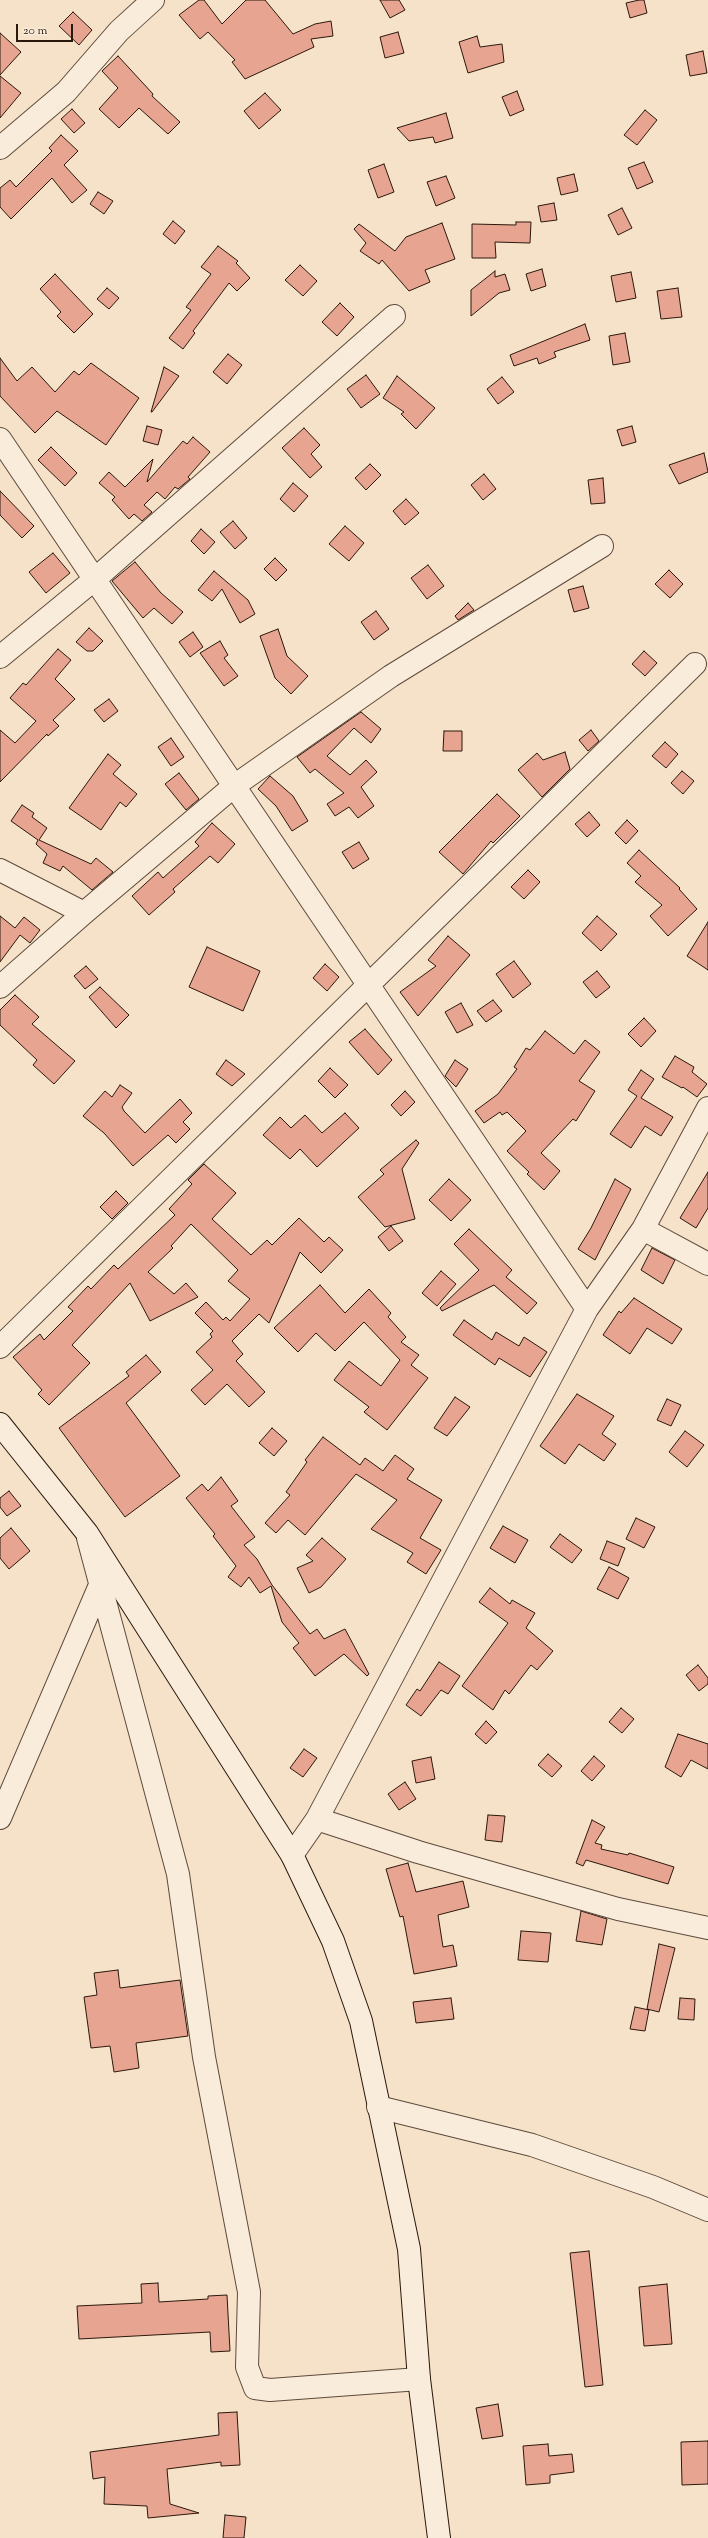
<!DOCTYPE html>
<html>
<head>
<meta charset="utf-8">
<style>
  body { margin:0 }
  #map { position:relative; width:708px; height:2538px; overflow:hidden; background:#f6e2c8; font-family:"Sorts Mill Goudy",serif }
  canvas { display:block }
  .scale { position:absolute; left:16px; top:24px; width:57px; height:18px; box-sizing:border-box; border:2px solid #2b180c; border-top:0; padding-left:5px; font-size:12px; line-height:14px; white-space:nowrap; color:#2b180c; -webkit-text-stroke:3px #f9ecdb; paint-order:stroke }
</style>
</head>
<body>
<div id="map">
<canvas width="708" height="2538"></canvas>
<div class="scale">20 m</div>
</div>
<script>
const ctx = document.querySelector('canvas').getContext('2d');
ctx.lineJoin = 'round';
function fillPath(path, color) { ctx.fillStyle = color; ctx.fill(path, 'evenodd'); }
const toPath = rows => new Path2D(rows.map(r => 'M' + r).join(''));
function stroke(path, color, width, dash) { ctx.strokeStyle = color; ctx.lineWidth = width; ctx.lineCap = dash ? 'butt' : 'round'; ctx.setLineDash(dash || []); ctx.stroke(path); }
const building = toPath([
  [199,0,204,0,222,24,246,0,265,0,293,34,315,24,331,21,333,36,311,39,314,47,245,79,232,62,235,60,208,32,200,39,179,15,199,0],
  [380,0,399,0,405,10,390,18,380,0],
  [639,0,644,0,647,13,630,18,626,3,639,0],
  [73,12,92,30,79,45,59,26,73,12],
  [398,32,404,53,385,58,380,37,398,32],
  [0,33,21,52,0,75,0,33],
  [477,36,480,47,502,44,504,62,468,73,459,42,477,36],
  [703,51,707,73,690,76,686,55,703,51],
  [118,56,153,94,152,96,180,122,168,134,139,108,119,128,99,109,118,88,102,71,118,56],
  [0,76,21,93,0,118,0,76],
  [517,91,524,110,510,116,502,97,517,91],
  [265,93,281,110,259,129,244,111,265,93],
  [72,109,85,123,74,133,61,119,72,109],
  [645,110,657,120,637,145,624,135,645,110],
  [446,113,453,138,435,143,433,137,409,141,397,128,446,113],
  [61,135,78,151,64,165,87,190,72,203,52,178,11,219,0,207,0,188,10,180,16,187,52,151,49,148,61,135],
  [644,162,653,182,637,189,628,168,644,162],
  [384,164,394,192,378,198,368,170,384,164],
  [574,174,578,191,561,195,557,178,574,174],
  [446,176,455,198,436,206,427,182,446,176],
  [98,192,113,201,104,214,90,204,98,192],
  [554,203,557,220,541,222,538,206,554,203],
  [622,208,632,228,618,235,608,215,622,208],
  [173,221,185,231,175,244,163,234,173,221],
  [516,222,531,222,530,243,495,242,496,258,472,258,472,224,516,225,516,222],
  [442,223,455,259,425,270,430,282,409,291,382,260,379,264,360,251,366,243,354,229,359,224,395,251,406,237,442,223],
  [218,246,238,261,236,263,250,278,237,291,229,283,193,331,195,333,183,349,169,338,191,310,186,307,211,274,201,267,218,246],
  [300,265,317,281,303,296,285,280,300,265],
  [542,269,546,286,531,291,526,274,542,269],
  [495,271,495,277,505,274,510,290,499,293,471,316,471,290,495,271],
  [631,272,636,298,616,302,611,276,631,272],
  [55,274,93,314,74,333,57,316,61,312,40,289,55,274],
  [107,288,119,298,109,309,97,299,107,288],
  [678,288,682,317,661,319,657,291,678,288],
  [340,303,354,317,337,336,322,322,340,303],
  [585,324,590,340,554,352,556,357,539,364,537,358,514,366,510,355,585,324],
  [625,333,630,362,613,365,609,336,625,333],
  [228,354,242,365,227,384,213,372,228,354],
  [0,358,17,381,32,367,55,392,74,371,79,375,91,363,139,398,106,445,57,411,35,433,0,396,0,358],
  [164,367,179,376,152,412,151,412,164,367],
  [366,375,380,394,361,408,347,389,366,375],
  [397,376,435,408,416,429,401,414,404,412,383,398,397,376],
  [502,377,514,392,498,404,487,389,502,377],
  [147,426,162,430,158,445,143,441,147,426],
  [632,426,636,442,622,446,617,430,632,426],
  [304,428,320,445,311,454,322,467,310,478,282,448,304,428],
  [193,437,210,452,188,477,190,479,178,489,175,487,165,499,157,492,144,505,152,512,142,521,134,514,129,519,112,500,115,497,99,483,109,472,125,487,153,459,147,482,183,441,187,444,193,437],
  [51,447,77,473,65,486,38,460,51,447],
  [704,453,708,472,679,484,669,465,704,453],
  [370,464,381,475,366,490,355,478,370,464],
  [484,474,496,489,483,500,471,485,484,474],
  [603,478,605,503,591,504,588,480,603,478],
  [293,483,308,496,294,512,280,499,293,483],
  [0,491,34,526,22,538,0,515,0,491],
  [406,499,419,513,405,525,393,511,406,499],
  [233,521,247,538,235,549,220,532,233,521],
  [345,526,364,543,349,561,329,544,345,526],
  [201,529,215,542,204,554,191,541,201,529],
  [53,553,70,573,46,593,29,572,53,553],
  [275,558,287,570,276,581,264,569,275,558],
  [135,562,161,593,183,612,172,624,154,608,143,618,112,581,135,562],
  [428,565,444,586,427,599,411,578,428,565],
  [669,570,683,584,670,598,655,584,669,570],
  [214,571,248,600,255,614,240,623,222,589,212,601,198,590,214,571],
  [583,586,589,608,574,612,568,590,583,586],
  [468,603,474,610,458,620,455,616,468,603],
  [376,611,389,629,374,640,361,622,376,611],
  [89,628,103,641,93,651,87,651,76,642,89,628],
  [278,629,287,656,308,676,291,694,275,678,260,636,278,629],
  [193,632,203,647,190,657,179,642,193,632],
  [220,641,228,655,224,658,238,676,224,686,200,653,220,641],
  [58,649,71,660,55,679,75,699,53,720,59,726,48,736,47,734,0,782,0,730,15,743,36,721,10,698,23,683,26,685,58,649],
  [644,651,657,663,645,676,632,664,644,651],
  [109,699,118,711,104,722,94,710,109,699],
  [361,712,381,729,371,743,354,728,327,756,350,775,366,760,377,772,361,787,374,806,358,818,349,807,335,816,327,804,344,793,315,769,310,773,297,757,361,712],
  [591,730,599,741,588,751,579,740,591,730],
  [444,731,462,731,462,751,443,751,444,731],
  [171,738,184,757,171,766,158,747,171,738],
  [665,742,678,754,666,768,652,756,665,742],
  [565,752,570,769,542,797,518,770,537,753,543,760,565,752],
  [108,754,121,765,113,774,137,794,126,807,120,802,101,830,69,808,108,754],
  [682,771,694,781,683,794,671,783,682,771],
  [179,773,199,799,186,810,165,784,179,773],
  [270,776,293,796,308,821,292,831,276,806,258,789,270,776],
  [497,794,520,816,493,843,491,841,463,874,439,852,497,794],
  [22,805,34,813,32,817,47,828,39,840,91,864,96,858,113,872,92,890,63,866,60,871,43,863,47,854,36,844,38,840,11,821,22,805],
  [589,812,600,825,587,837,575,824,589,812],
  [627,820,638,831,626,844,615,833,627,820],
  [212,823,235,844,218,863,210,856,173,889,175,892,149,915,132,896,158,872,163,878,199,846,195,842,212,823],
  [359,842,369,859,353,869,342,852,359,842],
  [639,850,680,888,679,889,697,909,668,936,650,916,662,905,635,882,641,876,627,863,639,850],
  [528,870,540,882,524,899,511,887,528,870],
  [0,916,15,928,24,917,40,930,30,943,20,935,0,962,0,916],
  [597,916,617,934,601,951,582,933,597,916],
  [708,922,708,970,687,956,708,922],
  [448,936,470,955,418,1016,400,992,436,966,428,960,448,936],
  [207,947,260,971,243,1011,189,987,207,947],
  [514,961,531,984,513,998,496,974,514,961],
  [325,964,339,977,327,991,313,978,325,964],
  [86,966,98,979,85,989,74,976,86,966],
  [597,971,610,987,596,998,583,982,597,971],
  [100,987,129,1015,116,1028,89,997,100,987],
  [15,995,39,1017,32,1024,75,1061,54,1084,33,1065,37,1060,0,1025,0,1010,15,995],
  [493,1000,502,1011,486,1022,477,1011,493,1000],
  [461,1003,473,1025,457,1033,445,1012,461,1003],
  [644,1018,656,1031,641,1047,628,1034,644,1018],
  [365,1029,392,1060,378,1075,349,1042,365,1029],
  [545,1031,574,1054,585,1040,600,1052,579,1081,595,1091,576,1121,573,1119,541,1153,560,1171,544,1190,527,1174,529,1172,507,1151,526,1131,507,1112,502,1115,500,1112,484,1123,475,1111,498,1094,517,1069,514,1067,526,1048,530,1050,545,1031],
  [675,1056,694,1067,692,1072,707,1084,697,1097,683,1087,682,1088,662,1077,675,1056],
  [226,1060,245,1074,232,1086,216,1074,226,1060],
  [455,1060,468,1069,456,1087,445,1076,455,1060],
  [330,1068,348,1085,335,1098,318,1081,330,1068],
  [641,1070,654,1079,641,1098,673,1117,661,1136,645,1126,631,1148,610,1134,637,1096,628,1090,641,1070],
  [120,1085,132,1093,122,1107,124,1111,145,1133,180,1099,192,1113,183,1122,190,1129,176,1143,168,1135,133,1166,104,1133,83,1116,105,1091,112,1097,120,1085],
  [405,1091,415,1102,401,1116,391,1105,405,1091],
  [345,1113,359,1128,317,1167,300,1149,290,1159,263,1135,280,1117,291,1128,305,1115,322,1133,345,1113],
  [416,1140,419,1143,402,1169,415,1219,385,1227,358,1197,384,1174,380,1170,416,1140],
  [204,1164,236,1193,212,1219,251,1255,267,1240,272,1245,299,1218,324,1242,329,1237,343,1250,321,1273,300,1252,269,1323,259,1314,232,1341,243,1354,236,1361,265,1392,249,1407,227,1384,205,1405,191,1390,213,1370,196,1352,212,1337,210,1334,213,1331,195,1313,206,1302,223,1320,226,1317,230,1321,250,1299,228,1281,238,1270,191,1224,171,1246,173,1248,148,1272,174,1294,186,1283,198,1297,150,1321,130,1283,72,1345,90,1363,49,1405,38,1394,42,1390,13,1357,40,1334,44,1340,73,1311,68,1307,88,1286,91,1289,114,1265,118,1269,175,1215,169,1209,192,1184,188,1180,204,1164],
  [708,1172,708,1208,696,1228,680,1218,708,1172],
  [449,1179,471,1200,451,1221,429,1200,449,1179],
  [615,1179,631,1189,595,1260,578,1249,591,1228,615,1179],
  [116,1191,128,1203,112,1219,100,1207,116,1191],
  [391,1226,403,1241,389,1251,378,1237,391,1226],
  [469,1229,512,1270,506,1277,537,1303,527,1314,494,1285,442,1311,440,1308,479,1270,454,1244,469,1229],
  [652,1248,675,1260,663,1284,641,1270,652,1248],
  [441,1271,456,1284,437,1306,422,1293,441,1271],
  [320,1285,345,1313,369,1289,391,1313,388,1317,406,1337,401,1342,419,1355,411,1365,428,1378,387,1430,364,1412,369,1407,334,1380,349,1361,381,1386,400,1360,364,1322,335,1351,316,1333,298,1352,274,1328,320,1285],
  [634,1298,682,1329,672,1344,647,1328,630,1354,603,1335,619,1311,621,1313,634,1298],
  [464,1320,492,1340,496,1332,519,1346,524,1337,547,1352,530,1377,499,1358,495,1365,453,1335,464,1320],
  [146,1355,161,1372,126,1403,180,1476,125,1517,59,1428,129,1376,126,1372,146,1355],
  [577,1394,614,1416,602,1434,616,1444,604,1461,579,1444,565,1464,540,1446,577,1394],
  [455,1397,470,1407,447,1436,434,1428,455,1397],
  [667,1399,681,1405,671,1426,657,1420,667,1399],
  [272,1428,287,1441,274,1456,259,1443,272,1428],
  [685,1431,704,1445,687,1467,669,1452,685,1431],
  [323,1437,360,1465,365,1458,383,1471,395,1455,414,1469,407,1479,442,1500,420,1538,441,1550,426,1574,407,1562,413,1553,371,1529,397,1500,356,1474,305,1535,288,1520,276,1533,265,1523,290,1495,286,1492,307,1462,305,1460,323,1437],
  [221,1477,238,1501,231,1506,255,1537,244,1545,257,1559,272,1585,310,1634,317,1629,324,1639,345,1629,369,1674,367,1676,344,1654,315,1676,293,1648,299,1643,282,1622,271,1586,260,1593,249,1577,241,1587,228,1577,236,1566,213,1536,215,1534,186,1498,202,1484,208,1491,221,1477],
  [9,1491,21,1506,7,1516,0,1507,0,1498,9,1491],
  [636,1518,655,1527,644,1548,626,1539,636,1518],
  [503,1526,528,1540,515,1563,490,1548,503,1526],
  [11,1528,30,1551,9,1569,0,1558,0,1538,11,1528],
  [560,1534,582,1550,572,1563,550,1547,560,1534],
  [322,1538,346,1559,321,1587,309,1593,297,1568,313,1561,306,1555,322,1538],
  [607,1541,625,1548,618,1566,600,1559,607,1541],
  [609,1567,629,1578,618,1599,597,1589,609,1567],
  [490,1588,510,1604,512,1600,535,1613,526,1628,553,1651,537,1670,531,1665,509,1694,505,1690,493,1710,462,1686,508,1623,479,1602,490,1588],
  [439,1662,460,1676,448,1694,441,1690,421,1716,406,1705,417,1689,420,1691,439,1662],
  [698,1665,708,1678,708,1684,699,1691,686,1675,698,1665],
  [621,1708,634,1719,622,1733,609,1722,621,1708],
  [486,1721,497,1732,486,1744,475,1734,486,1721],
  [678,1734,708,1744,708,1769,691,1760,681,1777,665,1767,678,1734],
  [304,1749,317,1758,303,1777,290,1768,304,1749],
  [548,1754,562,1766,552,1777,538,1765,548,1754],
  [594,1756,605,1766,592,1781,581,1771,594,1756],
  [431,1757,435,1779,416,1783,412,1761,431,1757],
  [405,1782,416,1799,399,1810,388,1794,405,1782],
  [488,1815,505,1816,502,1842,485,1840,488,1815],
  [592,1820,605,1827,595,1843,602,1845,601,1849,628,1855,629,1853,674,1867,668,1884,586,1860,583,1866,576,1863,592,1820],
  [408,1863,416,1892,463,1881,469,1907,438,1915,443,1947,453,1945,457,1966,414,1974,403,1916,400,1917,386,1869,408,1863],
  [581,1911,607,1919,602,1945,576,1941,581,1911],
  [521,1931,551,1933,548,1962,518,1960,521,1931],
  [659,1944,675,1948,659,2012,647,2009,659,1944],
  [118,1970,120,1988,180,1980,188,2036,136,2043,139,2068,114,2072,110,2046,91,2048,84,1997,97,1995,94,1973,118,1970],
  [451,1998,454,2019,416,2023,413,2002,451,1998],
  [680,1998,695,1999,694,2020,678,2019,680,1998],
  [635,2007,649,2010,645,2031,630,2029,635,2007],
  [589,2251,603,2385,585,2387,570,2253,589,2251],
  [158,2283,159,2302,208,2299,208,2296,227,2295,230,2351,211,2352,210,2332,79,2339,77,2306,142,2303,141,2284,158,2283],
  [667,2284,672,2344,644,2346,639,2287,667,2284],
  [498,2404,503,2436,482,2439,476,2408,498,2404],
  [237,2412,240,2465,221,2466,221,2462,167,2469,170,2504,199,2513,148,2518,147,2506,104,2504,105,2477,93,2479,90,2452,219,2435,218,2413,237,2412],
  [708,2441,708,2484,682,2485,681,2442,708,2441],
  [548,2444,549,2456,572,2454,574,2472,550,2475,550,2483,526,2485,523,2446,548,2444],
  [225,2515,246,2517,244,2538,223,2538,225,2515]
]);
fillPath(building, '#e7a490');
stroke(building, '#2b180c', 1);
const minor = toPath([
  [0,148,66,92,119,31,153,0],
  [0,439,587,1309],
  [0,657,95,579,394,316],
  [0,870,84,913],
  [0,987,84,913,234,786,391,676,602,546],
  [643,1229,708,1264],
  [0,1347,695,664],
  [88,1538,178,1874,204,2057,249,2292,247,2367,255,2388,270,2390,419,2379],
  [0,1818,100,1585],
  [317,1819,587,1309,643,1229,708,1108],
  [292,1855,317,1819,418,1852,618,1909,708,1928],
  [378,2107,532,2145,653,2187,708,2210]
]);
const secondary = toPath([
  [0,1424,87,1533,292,1855,333,1941,361,2021,409,2249,419,2379,439,2538]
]);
stroke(minor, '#5e4a3b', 24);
stroke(secondary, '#2b180c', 24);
stroke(minor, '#f9ecdb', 22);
stroke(secondary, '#f9ecdb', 22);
</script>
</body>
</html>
